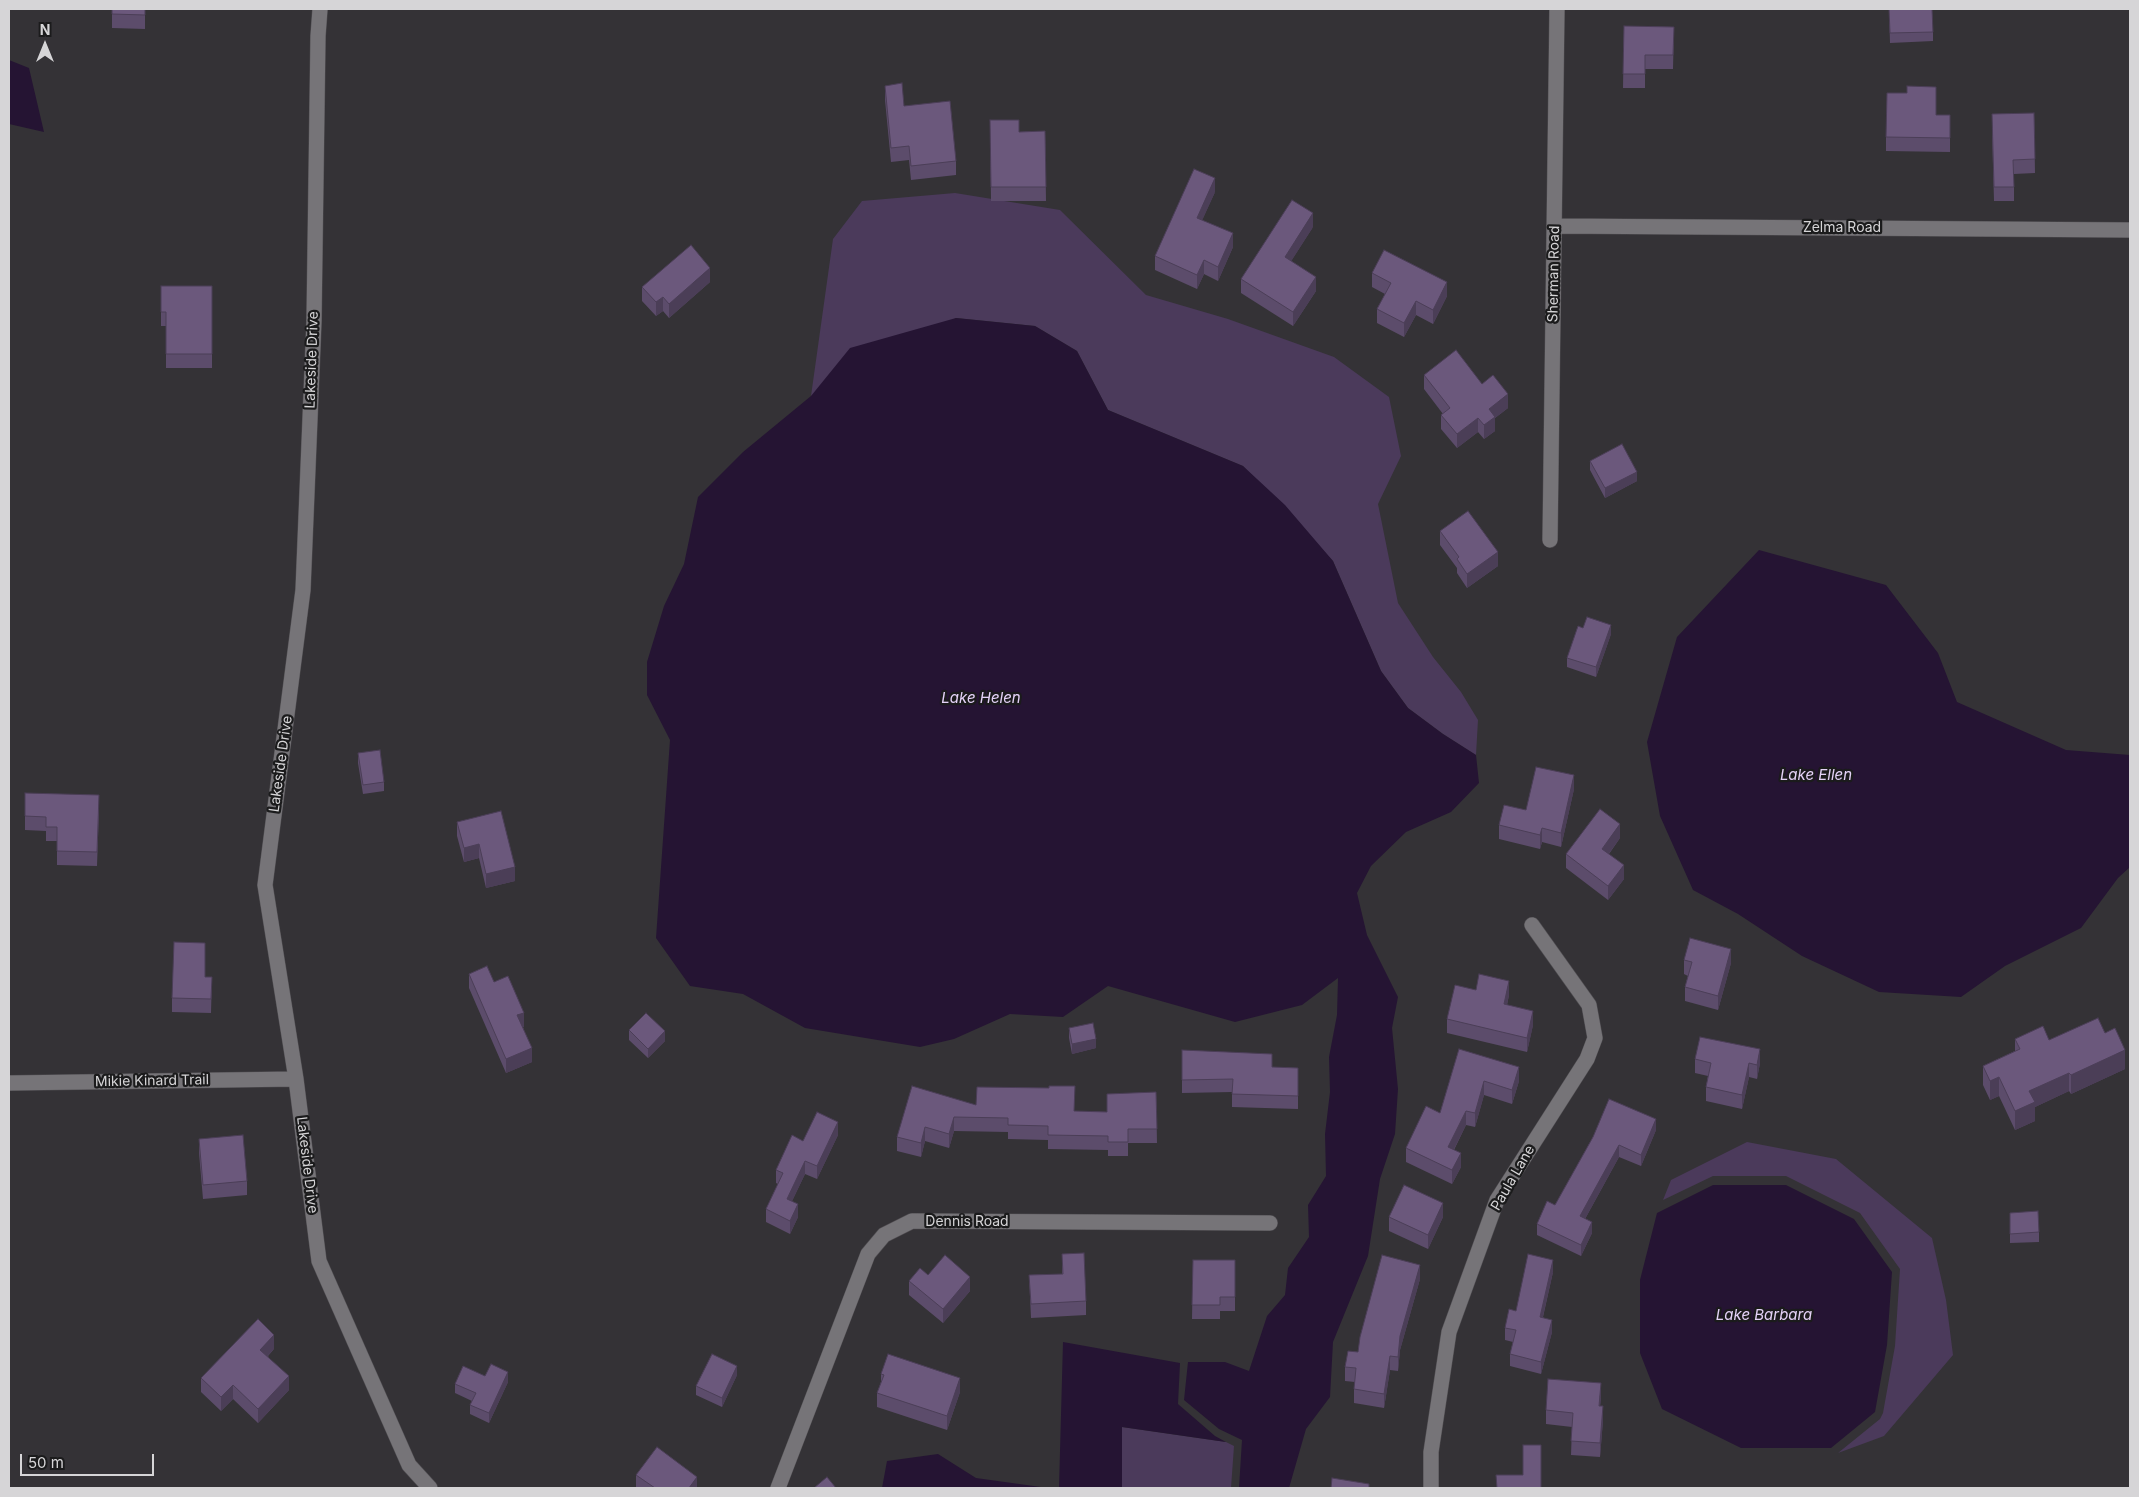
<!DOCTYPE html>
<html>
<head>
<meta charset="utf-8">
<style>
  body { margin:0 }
  #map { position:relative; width:2139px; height:1497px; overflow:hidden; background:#343236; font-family:Inter,sans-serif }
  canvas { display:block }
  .frame { position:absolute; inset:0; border:10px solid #d6d5d7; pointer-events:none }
  .north { position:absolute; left:20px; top:20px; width:50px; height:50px; -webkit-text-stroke:4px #1b1b1c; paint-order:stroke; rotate:0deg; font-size:14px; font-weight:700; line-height:20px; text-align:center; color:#d6d5d7 }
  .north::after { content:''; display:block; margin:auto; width:18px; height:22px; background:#d6d5d7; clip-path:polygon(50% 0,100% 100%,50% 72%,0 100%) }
  .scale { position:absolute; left:20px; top:1454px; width:134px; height:22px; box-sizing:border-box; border:2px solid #d6d5d7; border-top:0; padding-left:6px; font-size:15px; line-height:18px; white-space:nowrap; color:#d6d5d7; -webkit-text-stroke:4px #1b1b1c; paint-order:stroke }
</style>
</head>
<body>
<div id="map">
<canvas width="2139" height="1497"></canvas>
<div class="frame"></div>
<div class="north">N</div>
<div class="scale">50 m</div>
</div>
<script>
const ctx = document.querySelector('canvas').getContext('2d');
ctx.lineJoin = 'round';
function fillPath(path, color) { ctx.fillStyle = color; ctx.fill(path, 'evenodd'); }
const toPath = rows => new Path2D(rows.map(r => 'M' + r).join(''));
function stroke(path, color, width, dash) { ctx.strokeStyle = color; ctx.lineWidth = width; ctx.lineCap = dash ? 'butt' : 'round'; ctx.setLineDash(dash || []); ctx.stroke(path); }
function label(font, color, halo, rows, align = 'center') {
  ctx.font = font + ' Inter,sans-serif'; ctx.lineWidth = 4.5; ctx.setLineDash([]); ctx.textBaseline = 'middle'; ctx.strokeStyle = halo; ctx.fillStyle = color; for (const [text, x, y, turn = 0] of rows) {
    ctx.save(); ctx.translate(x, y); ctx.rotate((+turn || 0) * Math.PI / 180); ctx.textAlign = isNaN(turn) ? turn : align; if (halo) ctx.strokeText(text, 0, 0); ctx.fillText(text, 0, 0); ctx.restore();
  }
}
fillPath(toPath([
  [955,193,1060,210,1146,295,1228,319,1334,357,1389,397,1401,456,1378,504,1398,603,1433,657,1461,692,1478,720,1476,755,1443,734,1408,708,1381,671,1333,561,1243,466,1108,410,1077,351,1035,326,956,318,811,396,833,239,862,201],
  [1747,1142,1836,1159,1932,1238,1946,1300,1953,1355,1884,1436,1838,1453,1880,1419,1883,1413,1895,1346,1900,1269,1860,1213,1786,1176,1713,1176,1663,1200,1671,1180],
  [1122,1427,1226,1442,1234,1446,1231,1488,1122,1488]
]), '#4b3a5b');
fillPath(toPath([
  [9,60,29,68,44,132,9,124],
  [956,318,1035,326,1077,351,1108,410,1243,466,1285,505,1333,561,1381,671,1408,708,1443,734,1476,755,1479,783,1451,812,1406,832,1371,866,1357,893,1367,935,1398,997,1392,1028,1398,1089,1395,1134,1380,1179,1368,1256,1333,1342,1330,1397,1306,1429,1289,1488,1239,1488,1242,1440,1219,1429,1184,1400,1188,1362,1225,1362,1249,1371,1267,1316,1285,1295,1288,1268,1309,1237,1308,1205,1326,1176,1325,1134,1330,1092,1329,1057,1337,1015,1338,978,1302,1005,1235,1022,1108,986,1063,1017,1010,1014,954,1039,920,1047,805,1028,743,994,690,986,656,938,670,740,647,695,647,662,664,606,684,564,698,497,743,452,811,396,850,348],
  [1759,550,1886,585,1938,653,1957,702,2066,750,2130,755,2130,867,2118,878,2081,928,2005,966,1961,997,1879,992,1802,956,1738,914,1693,890,1660,816,1647,742,1677,637],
  [1713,1185,1786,1185,1854,1219,1892,1272,1887,1345,1875,1412,1831,1448,1741,1448,1662,1409,1640,1353,1640,1280,1657,1213],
  [1063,1342,1180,1363,1178,1404,1215,1436,1226,1442,1122,1427,1122,1488,1059,1488],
  [938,1454,976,1478,1048,1488,882,1488,887,1461]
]), '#251433');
const street = toPath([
  [320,9,318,36,314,321,303,590,265,885,296,1079,319,1261,409,1465,430,1488],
  [1554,226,2130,230],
  [1550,540,1557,9],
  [9,1083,296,1079],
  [778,1488,868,1254,884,1235,912,1221,1270,1223],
  [1431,1488,1431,1452,1449,1332,1497,1200,1587,1059,1595,1038,1589,1005,1532,925]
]);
stroke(street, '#504e52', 16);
stroke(street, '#767478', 15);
fillPath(toPath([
  [112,9,145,9,145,29,112,28],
  [1889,9,1933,32,1933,41,1890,43],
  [1624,26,1674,27,1673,69,1645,69,1645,88,1623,88],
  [885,86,956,161,956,175,911,180,909,160,891,162,885,100],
  [2034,113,2035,173,2014,174,2014,201,1994,201,1992,128],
  [1950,115,1950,152,1886,151,1886,137],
  [990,120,1019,132,1045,131,1046,201,991,201],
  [1215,192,1202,220,1233,247,1218,281,1204,274,1197,289,1155,270,1155,256],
  [1313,227,1291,261,1316,291,1293,326,1241,293,1241,279],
  [1372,273,1447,296,1433,324,1416,315,1404,337,1377,323,1377,309,1385,294,1372,287],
  [710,282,669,318,663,311,656,316,642,301,642,287],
  [161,286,212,286,212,368,166,368,166,326,161,326],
  [1424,375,1482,384,1508,408,1495,418,1495,431,1484,439,1478,432,1457,448,1441,429,1441,415,1443,414,1424,389],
  [1590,461,1637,481,1605,498,1590,470],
  [1440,531,1498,566,1467,588,1457,573,1457,568,1440,545],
  [1583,628,1611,634,1596,677,1567,667,1567,658],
  [358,753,384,782,384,791,363,794,358,763],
  [1574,789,1561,847,1542,842,1540,849,1499,839,1499,825,1526,810],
  [25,793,99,809,97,866,57,865,57,841,46,841,46,831,25,830],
  [457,822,515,881,486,888,479,858,464,862,457,836],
  [1620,838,1609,854,1624,879,1608,900,1566,868,1566,854],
  [1684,960,1731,963,1718,1010,1685,1001,1685,987,1688,976,1684,974],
  [469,974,524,1027,523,1027,532,1062,506,1073,469,988],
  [205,977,212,977,211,1013,172,1012,172,998],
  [1476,990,1509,995,1507,1005,1533,1025,1527,1052,1447,1033,1447,1019],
  [1069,1028,1096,1048,1072,1054,1069,1038],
  [629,1030,665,1041,648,1058,629,1040],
  [2105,1033,2125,1069,2071,1094,2069,1091,2035,1107,2035,1121,2015,1130,1999,1096,1990,1100,1983,1085,1983,1066,2015,1051,2015,1039,2049,1040],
  [1459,1049,1519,1081,1512,1104,1484,1095,1475,1127,1466,1125,1454,1150,1461,1167,1452,1184,1406,1162,1406,1148,1440,1113],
  [1182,1050,1272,1067,1298,1068,1298,1109,1232,1107,1232,1092,1182,1093],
  [1695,1059,1760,1063,1757,1079,1749,1077,1742,1109,1706,1101,1706,1087,1708,1076,1695,1073],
  [1156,1092,1157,1143,1128,1143,1128,1156,1108,1156,1108,1150,1048,1149,1048,1140,1008,1139,1008,1132,954,1131,949,1148,925,1141,921,1157,897,1151,897,1137,976,1105,1075,1111,1107,1112],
  [1656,1130,1641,1166,1619,1157,1585,1219,1592,1233,1581,1256,1537,1235,1537,1224,1555,1205,1593,1137],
  [838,1135,817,1179,805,1174,792,1201,798,1217,790,1234,766,1222,766,1209,778,1184,776,1183,776,1170,803,1141],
  [199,1139,247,1181,247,1195,203,1199,199,1153],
  [2010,1213,2039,1232,2039,1242,2010,1243],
  [1389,1217,1443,1217,1428,1249,1389,1231],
  [1062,1254,1086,1301,1086,1315,1031,1318,1029,1275,1062,1274],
  [1193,1260,1235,1260,1235,1311,1220,1311,1220,1319,1192,1319],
  [1553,1272,1543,1317,1552,1332,1541,1374,1510,1366,1510,1354,1513,1342,1505,1340,1505,1328,1516,1311],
  [928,1275,970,1291,943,1323,909,1295,909,1281],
  [1420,1279,1400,1350,1398,1371,1390,1370,1384,1408,1354,1403,1354,1389,1355,1382,1345,1381,1345,1367],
  [274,1349,268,1356,289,1390,258,1423,233,1399,221,1411,201,1392,201,1378],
  [881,1374,960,1392,947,1430,877,1407,877,1393,881,1382],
  [737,1375,722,1407,696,1395,696,1386],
  [485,1376,508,1382,489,1423,470,1414,470,1405,472,1401,455,1393,455,1384],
  [1601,1397,1600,1406,1603,1420,1600,1457,1571,1455,1572,1427,1546,1424,1546,1410],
  [636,1475,697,1488,636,1488]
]), '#5c4c6b');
fillPath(toPath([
  [1215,178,1215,192,1197,232,1197,218],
  [1313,213,1313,227,1285,271,1285,257],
  [1233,233,1233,247,1218,281,1218,267],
  [1204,260,1204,274,1197,289,1197,275],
  [710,268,710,282,669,318,669,304],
  [1316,277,1316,291,1293,326,1293,312],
  [1447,282,1447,296,1433,324,1433,310],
  [663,297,663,311,656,316,656,302],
  [1416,301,1416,315,1404,337,1404,323],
  [1508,394,1508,408,1495,418,1495,431,1484,439,1484,425,1489,409],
  [1478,418,1478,432,1457,448,1457,434],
  [1637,472,1637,481,1605,498,1605,488],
  [1498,552,1498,566,1467,588,1467,574],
  [1611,625,1611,634,1596,677,1596,667],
  [1574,775,1574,789,1561,847,1561,833],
  [1620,824,1620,838,1602,863,1602,849],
  [1542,828,1542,842,1540,849,1540,835],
  [479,844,479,858,464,862,464,848],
  [1624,865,1624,879,1608,900,1608,886],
  [515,867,515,881,486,888,486,874],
  [1731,949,1731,963,1718,1010,1718,996],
  [1509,981,1509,995,1504,1018,1504,1004],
  [1533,1011,1533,1025,1527,1052,1527,1038],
  [524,1013,524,1027,517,1029,517,1015],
  [665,1031,665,1041,648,1058,648,1049],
  [1096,1039,1096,1048,1072,1054,1072,1044],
  [532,1048,532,1062,506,1073,506,1059],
  [1760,1049,1760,1063,1757,1079,1757,1065],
  [2125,1050,2125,1069,2071,1094,2071,1075],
  [1749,1063,1749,1077,1742,1109,1742,1095],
  [1519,1067,1519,1081,1512,1104,1512,1090],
  [2069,1073,2069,1091,2035,1107,2035,1121,2015,1130,2015,1111,2029,1091],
  [1999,1077,1999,1096,1990,1100,1990,1081],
  [1484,1081,1484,1095,1475,1127,1475,1113],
  [1466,1111,1466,1125,1448,1161,1448,1147],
  [954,1117,954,1131,949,1148,949,1134],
  [1656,1119,1656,1130,1641,1166,1641,1155],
  [838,1122,838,1135,817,1179,817,1166],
  [925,1127,925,1141,921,1157,921,1143],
  [1619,1145,1619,1157,1580,1228,1580,1216],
  [1461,1153,1461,1167,1452,1184,1452,1170],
  [805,1161,805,1174,787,1212,787,1199],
  [1443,1203,1443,1217,1428,1249,1428,1235],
  [798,1204,798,1217,790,1234,790,1221],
  [1592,1222,1592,1233,1581,1256,1581,1245],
  [1553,1260,1553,1272,1540,1329,1540,1317],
  [1420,1265,1420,1279,1400,1350,1398,1371,1398,1357,1400,1336],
  [970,1277,970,1291,943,1323,943,1309],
  [1552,1320,1552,1332,1541,1374,1541,1362],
  [274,1335,274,1349,260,1364,260,1350],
  [1390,1356,1390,1370,1384,1408,1384,1394],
  [737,1366,737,1375,722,1407,722,1398],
  [508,1372,508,1382,489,1423,489,1413],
  [289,1376,289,1390,258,1423,258,1409],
  [960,1378,960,1392,947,1430,947,1416],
  [1601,1383,1601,1397,1599,1420,1599,1406],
  [233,1385,233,1399,221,1411,221,1397],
  [1603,1406,1603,1420,1600,1457,1600,1443],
  [697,1477,697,1488,689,1488]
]), '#4b3e57');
const building = toPath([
  [112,9,145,9,145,15,112,14,112,9],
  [1889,9,1932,9,1933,32,1890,33,1889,9],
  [1624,26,1674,27,1673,55,1645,55,1645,74,1623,74,1624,26],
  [902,83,904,106,950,101,956,161,911,166,909,146,891,148,885,86,902,83],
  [1907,86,1936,87,1936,115,1950,115,1950,138,1886,137,1887,93,1907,93,1907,86],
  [2034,113,2035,159,2013,160,2014,187,1994,187,1992,114,2034,113],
  [990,120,1019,120,1019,132,1045,131,1046,187,991,187,990,120],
  [1194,169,1215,178,1197,218,1233,233,1218,267,1204,260,1197,275,1155,256,1194,169],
  [1292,200,1313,213,1285,257,1316,277,1293,312,1241,279,1292,200],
  [691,245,710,268,669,304,663,297,656,302,642,287,691,245],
  [1384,250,1447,282,1433,310,1416,301,1404,323,1377,309,1391,283,1372,273,1384,250],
  [161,286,212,286,212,354,166,354,166,312,161,312,161,286],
  [1456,350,1482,384,1493,375,1508,394,1489,409,1495,417,1484,425,1478,418,1457,434,1441,415,1450,408,1424,375,1456,350],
  [1622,444,1637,472,1605,488,1590,461,1622,444],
  [1468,511,1498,552,1467,574,1457,559,1459,557,1440,531,1468,511],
  [1587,617,1611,625,1596,667,1567,658,1578,626,1583,628,1587,617],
  [380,750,384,782,363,785,358,753,380,750],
  [1536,767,1574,775,1561,833,1542,828,1540,835,1499,825,1504,805,1526,810,1536,767],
  [25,793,99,795,97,852,57,851,57,827,46,827,46,817,25,816,25,793],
  [1600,809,1620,824,1602,849,1624,865,1608,886,1566,854,1600,809],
  [501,811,515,867,486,874,479,844,464,848,457,822,501,811],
  [1690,938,1731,949,1718,996,1685,987,1692,962,1684,960,1690,938],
  [174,942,205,943,205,977,212,977,211,999,172,998,174,942],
  [487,966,494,982,508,976,524,1013,517,1015,532,1048,506,1059,469,974,487,966],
  [1479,974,1509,981,1504,1004,1533,1011,1527,1038,1447,1019,1455,985,1476,990,1479,974],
  [646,1013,665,1031,648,1049,629,1030,646,1013],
  [2098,1018,2105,1033,2115,1028,2125,1050,2071,1075,2069,1073,2029,1091,2035,1102,2015,1111,1999,1077,1990,1081,1983,1066,2020,1049,2015,1039,2043,1026,2049,1040,2098,1018],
  [1093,1023,1096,1039,1072,1044,1069,1028,1093,1023],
  [1700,1037,1760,1049,1757,1065,1749,1063,1742,1095,1706,1087,1711,1063,1695,1059,1700,1037],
  [1459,1049,1519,1067,1512,1090,1484,1081,1475,1113,1466,1111,1448,1147,1461,1153,1452,1170,1406,1148,1426,1106,1440,1113,1459,1049],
  [1182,1050,1272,1054,1272,1067,1298,1068,1298,1096,1232,1094,1233,1079,1182,1080,1182,1050],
  [912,1086,976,1105,977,1087,1049,1088,1049,1086,1075,1086,1074,1111,1107,1112,1107,1094,1156,1092,1157,1129,1128,1129,1128,1142,1108,1142,1108,1136,1048,1135,1048,1126,1008,1125,1008,1118,954,1117,949,1134,925,1127,921,1143,897,1137,912,1086],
  [1609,1099,1656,1119,1641,1155,1619,1145,1580,1216,1592,1222,1581,1245,1537,1224,1547,1201,1555,1205,1593,1137,1609,1099],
  [817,1112,838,1122,817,1166,805,1161,787,1199,798,1204,790,1221,766,1209,783,1173,776,1170,792,1135,803,1141,817,1112],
  [243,1135,247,1181,203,1185,199,1139,243,1135],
  [1404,1185,1443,1203,1428,1235,1389,1217,1404,1185],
  [2038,1211,2039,1232,2010,1234,2010,1213,2038,1211],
  [1084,1253,1086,1301,1031,1304,1029,1275,1063,1274,1062,1254,1084,1253],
  [1528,1254,1553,1260,1540,1317,1552,1320,1541,1362,1510,1354,1516,1330,1505,1328,1509,1309,1516,1311,1528,1254],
  [945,1255,970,1277,943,1309,909,1281,920,1268,928,1275,945,1255],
  [1382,1255,1420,1265,1400,1336,1398,1357,1390,1356,1384,1394,1354,1389,1356,1368,1345,1367,1348,1351,1358,1352,1360,1337,1382,1255],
  [1193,1260,1235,1260,1235,1297,1220,1297,1220,1305,1192,1305,1193,1260],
  [258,1319,274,1335,260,1350,289,1376,258,1409,233,1385,221,1397,201,1378,258,1319],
  [712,1354,737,1366,722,1398,696,1386,712,1354],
  [888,1354,960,1378,947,1416,877,1393,884,1375,881,1374,888,1354],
  [491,1364,508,1372,489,1413,470,1405,476,1393,455,1384,463,1366,485,1376,491,1364],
  [1548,1379,1601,1383,1599,1406,1603,1406,1600,1443,1571,1441,1573,1413,1546,1410,1548,1379],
  [1523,1445,1541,1445,1541,1488,1497,1488,1496,1475,1523,1475,1523,1445],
  [657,1447,697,1477,689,1488,655,1488,636,1475,657,1447],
  [827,1477,836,1488,814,1488,827,1477],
  [1332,1478,1369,1484,1369,1488,1331,1488,1332,1478]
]);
fillPath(building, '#6b587c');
stroke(building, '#4b3e57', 1);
label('14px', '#d6d5d7', '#1b1b1c', [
  ["Zelma Road",1842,228],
  ["Sherman Road",1554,274,-89],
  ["Lakeside Drive",312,360,-88],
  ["Lakeside Drive",281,764,-82],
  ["Mikie Kinard Trail",152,1081,-1],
  ["Lakeside Drive",307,1165,83],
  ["Paula Lane",1513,1178,-60],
  ["Dennis Road",967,1222]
]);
label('italic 15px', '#e4d2f7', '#1b1b1c', [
  ["Lake Helen",981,698],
  ["Lake Ellen",1816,775],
  ["Lake Barbara",1764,1315]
]);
</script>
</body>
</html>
